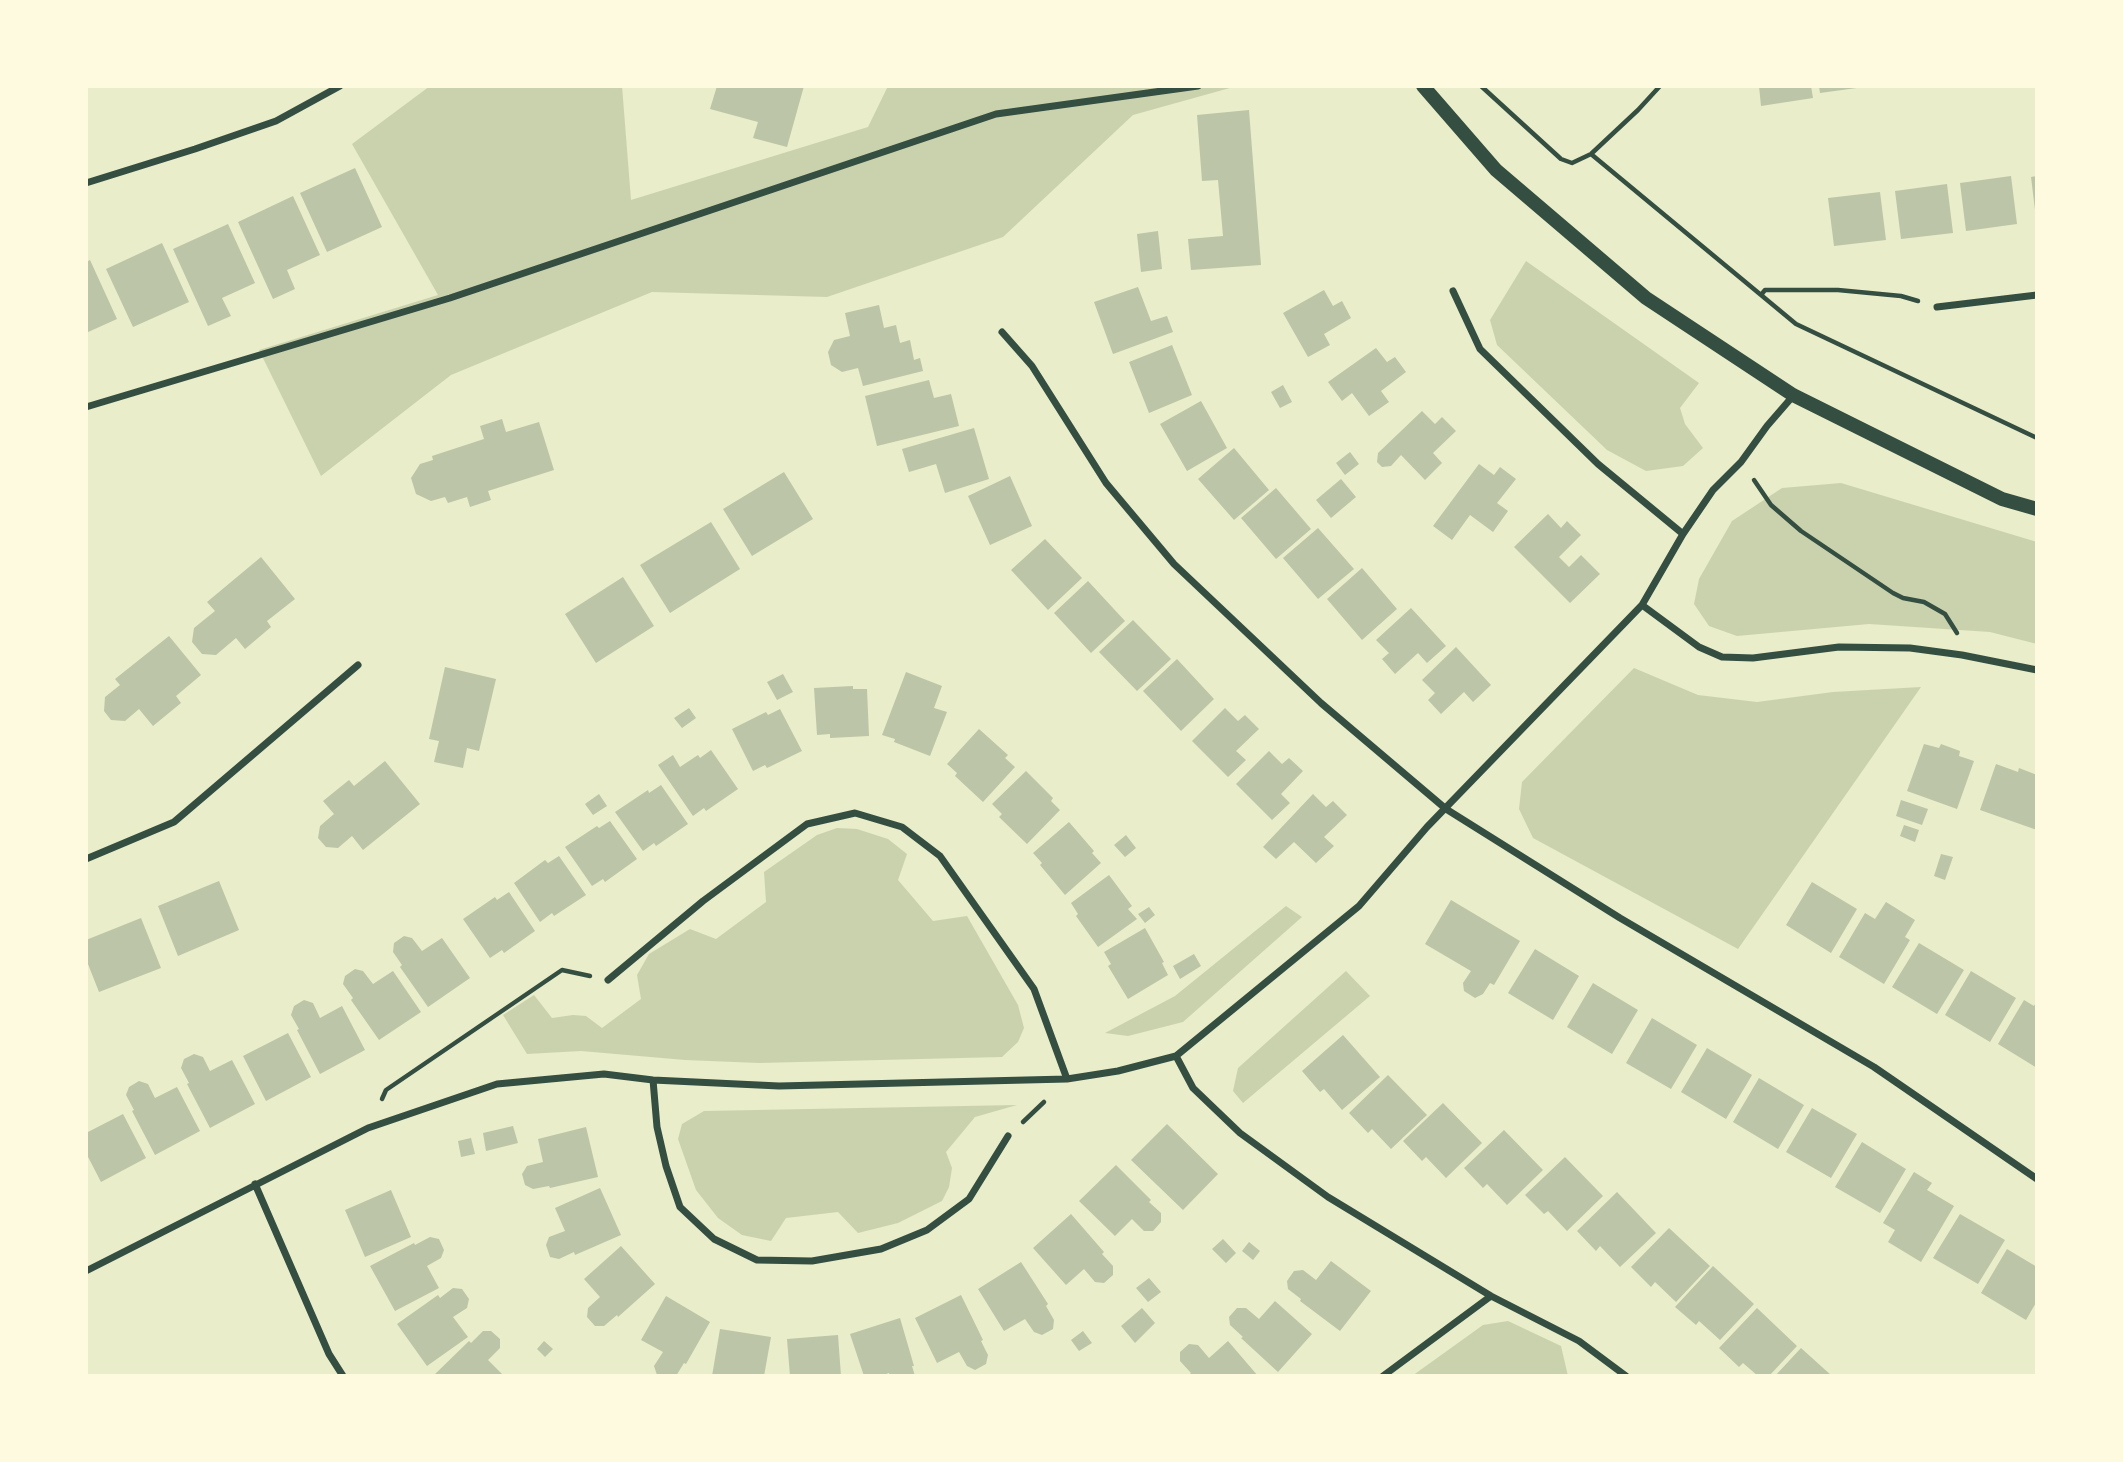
<!DOCTYPE html>
<html>
<head>
<meta charset="utf-8">
<style>
  body { margin:0 }
  #map { position:relative; width:2123px; height:1462px; overflow:hidden; background:#e9edc9; font-family:"Roboto Condensed",sans-serif }
  canvas { display:block }
  .frame { position:absolute; inset:0; border:88px solid #fefae0; pointer-events:none }
</style>
</head>
<body>
<div id="map">
<canvas width="2123" height="1462"></canvas>
<div class="frame"></div>
</div>
<script>
const ctx = document.querySelector('canvas').getContext('2d');
ctx.lineJoin = 'round';
function fillPath(path, color) { ctx.fillStyle = color; ctx.fill(path, 'evenodd'); }
const toPath = rows => new Path2D(rows.map(r => 'M' + r).join(''));
function stroke(path, color, width, dash) { ctx.strokeStyle = color; ctx.lineWidth = width; ctx.lineCap = dash ? 'butt' : 'round'; ctx.setLineDash(dash || []); ctx.stroke(path); }
fillPath(toPath([
  [430,86,622,86,631,200,868,127,888,86,1237,86,1133,115,1003,237,827,297,652,292,451,375,321,476,259,350,438,295,352,144],
  [1526,261,1699,383,1680,408,1685,424,1703,448,1683,466,1646,471,1607,450,1497,345,1490,320],
  [1841,483,2037,542,2037,644,1990,632,1869,624,1737,636,1709,626,1694,604,1699,579,1732,521,1782,488],
  [1634,668,1698,695,1757,702,1833,692,1921,687,1738,949,1533,838,1519,809,1522,782],
  [837,828,857,829,888,839,907,854,898,880,933,921,967,916,1018,1005,1024,1028,1018,1042,1002,1057,759,1063,685,1060,581,1051,527,1054,503,1015,534,995,552,1018,573,1015,586,1016,602,1028,641,999,637,975,649,954,690,929,716,939,766,902,764,872,817,835],
  [1286,906,1302,917,1183,1022,1128,1036,1105,1033,1175,996],
  [1346,971,1370,996,1243,1103,1233,1091,1238,1068],
  [1017,1105,975,1117,946,1152,952,1168,949,1187,942,1201,898,1223,858,1233,838,1212,786,1218,771,1241,742,1235,718,1218,696,1190,678,1139,682,1124,704,1111],
  [1508,1321,1561,1346,1568,1376,1412,1376,1483,1325]
]), '#cad2ad');
fillPath(toPath([
  [717,86,804,86,787,147,753,138,758,122,710,109],
  [1759,86,1811,86,1813,98,1761,106],
  [1819,86,1864,86,1864,87,1820,93],
  [1249,110,1261,265,1191,270,1188,239,1223,236,1218,180,1202,181,1197,115],
  [355,168,382,227,327,252,300,193],
  [2011,176,2017,224,1966,231,1960,183],
  [2037,176,2037,218,2036,218,2031,177],
  [1947,184,1953,233,1901,239,1895,191],
  [1880,192,1886,240,1834,246,1828,198],
  [293,196,320,255,287,270,295,289,273,299,238,222],
  [228,224,255,283,222,298,231,316,208,326,173,249],
  [1158,231,1162,269,1141,272,1137,234],
  [162,243,189,302,133,327,106,269],
  [90,260,117,319,86,333,86,262],
  [1138,287,1151,321,1167,316,1173,332,1113,354,1094,302],
  [1324,290,1333,306,1342,301,1351,318,1324,334,1330,345,1308,357,1283,313],
  [879,305,884,328,896,325,900,343,910,340,914,360,920,358,923,371,863,386,858,368,842,372,831,365,828,352,834,340,850,336,845,313],
  [1172,345,1192,395,1149,413,1129,362],
  [1376,348,1387,362,1395,357,1406,372,1381,391,1389,402,1369,416,1352,393,1342,401,1328,382],
  [929,380,934,398,951,394,959,426,877,446,865,396],
  [1283,385,1292,402,1280,408,1271,392],
  [1201,401,1227,448,1187,471,1160,424],
  [1422,411,1435,424,1442,417,1456,431,1433,453,1442,463,1425,480,1401,455,1391,466,1382,467,1377,462,1378,453],
  [502,419,506,432,539,422,554,470,488,491,491,500,470,507,467,497,448,503,445,497,431,501,416,494,411,478,420,464,433,460,432,456,484,439,480,426],
  [974,428,989,479,945,493,936,464,909,472,902,449],
  [1234,448,1269,490,1234,520,1198,479],
  [1350,452,1359,464,1345,475,1336,463],
  [1479,464,1494,475,1500,467,1516,479,1497,503,1508,511,1493,532,1470,515,1452,540,1433,526],
  [784,472,813,519,752,556,723,509],
  [1010,476,1032,526,990,545,968,496],
  [1341,479,1356,497,1331,518,1316,500],
  [1276,488,1311,529,1276,559,1241,518],
  [1548,514,1561,528,1567,521,1581,535,1559,557,1569,567,1581,555,1600,574,1570,603,1514,547],
  [711,522,740,569,670,613,640,565],
  [1318,528,1354,569,1318,599,1283,558],
  [1045,539,1082,578,1048,610,1011,570],
  [261,557,295,599,267,621,271,627,245,649,236,638,216,655,202,654,192,642,194,628,215,611,207,602],
  [1362,568,1397,609,1362,640,1327,599],
  [623,577,654,626,596,663,565,614],
  [1088,581,1125,621,1091,653,1054,613],
  [1411,608,1446,646,1427,663,1418,653,1395,674,1382,659,1389,653,1376,640],
  [1133,620,1171,659,1137,691,1099,652],
  [169,636,201,675,176,696,181,703,153,726,139,709,125,721,111,720,104,711,105,697,120,685,115,679],
  [1456,647,1491,685,1473,702,1464,692,1441,714,1428,700,1435,693,1422,680],
  [1177,659,1214,699,1181,731,1143,691],
  [445,667,496,679,479,751,467,748,463,768,434,762,439,741,429,739],
  [906,672,942,686,934,708,947,712,930,756,894,742,895,739,882,735],
  [783,674,793,692,777,700,767,682],
  [853,686,853,689,867,689,869,736,830,738,830,734,817,735,814,688],
  [689,708,696,718,682,728,674,718],
  [1225,708,1238,721,1245,715,1259,729,1236,751,1246,760,1228,777,1192,741],
  [780,709,802,751,767,768,765,765,753,771,732,729,766,712,768,715],
  [979,729,1008,755,1005,758,1015,767,983,802,955,776,957,773,947,764],
  [1924,744,1939,748,1941,744,1960,751,1959,756,1974,761,1957,809,1907,791],
  [711,750,738,789,706,811,704,808,693,816,658,765,673,755,680,767,698,755,700,758],
  [1269,751,1282,764,1289,758,1303,771,1281,794,1290,803,1272,820,1236,784],
  [385,761,420,804,363,850,352,836,338,848,326,847,318,838,320,826,334,814,323,801,349,780,354,786],
  [1996,764,2018,772,2019,768,2037,775,2037,830,1980,810],
  [1026,771,1053,798,1051,801,1060,810,1027,844,999,817,1002,814,992,804],
  [661,785,688,824,656,846,654,843,643,851,615,812,648,790,649,793],
  [599,794,607,806,593,815,585,804],
  [1313,794,1326,807,1333,801,1347,815,1324,837,1334,846,1316,863,1294,842,1276,859,1263,847],
  [1901,800,1928,809,1922,825,1896,816],
  [610,821,637,859,605,882,603,879,592,886,565,847,597,826,599,828],
  [1069,822,1094,851,1092,853,1101,863,1065,895,1040,865,1042,863,1033,853],
  [1904,825,1919,830,1915,842,1900,836],
  [1126,835,1136,848,1125,857,1114,845],
  [1941,854,1953,857,1945,880,1934,876],
  [559,856,586,895,554,916,552,913,540,922,514,883,545,860,548,863],
  [1109,875,1132,906,1128,909,1137,919,1098,947,1076,916,1078,914,1071,903],
  [219,881,239,930,178,956,158,906],
  [1812,882,1857,909,1831,953,1786,925],
  [509,892,535,931,504,953,502,950,490,958,463,919,495,897,497,900],
  [1451,900,1520,941,1494,985,1490,983,1483,994,1475,998,1464,991,1463,983,1471,971,1425,944],
  [1886,902,1915,920,1905,937,1910,940,1884,984,1839,957,1865,913,1875,919],
  [1149,907,1155,915,1145,923,1138,914],
  [141,918,161,968,99,992,86,959,86,940],
  [1145,928,1164,962,1162,963,1168,975,1128,999,1108,966,1111,964,1104,952],
  [404,936,412,938,422,951,442,938,470,978,428,1007,400,967,402,965,393,952,394,943],
  [1919,943,1964,970,1937,1014,1892,987],
  [1535,949,1579,976,1553,1020,1508,993],
  [1194,954,1201,966,1180,979,1173,966],
  [355,969,363,971,373,984,393,971,421,1012,379,1040,351,1000,353,998,343,984,345,976],
  [1971,971,2016,998,1990,1042,1945,1015],
  [1593,983,1638,1010,1612,1054,1567,1027],
  [304,1000,313,1003,320,1018,342,1006,365,1050,320,1074,297,1030,299,1029,291,1015,294,1006],
  [2024,1000,2034,1006,2037,1000,2037,1068,1998,1044],
  [1652,1018,1697,1045,1671,1089,1626,1063],
  [288,1033,311,1077,266,1101,243,1056],
  [1343,1035,1380,1077,1342,1110,1324,1089,1320,1092,1302,1071],
  [1707,1048,1752,1075,1726,1119,1681,1092],
  [194,1054,203,1057,210,1071,232,1060,255,1104,210,1128,187,1084,189,1083,181,1068,184,1059],
  [1388,1075,1427,1115,1391,1149,1372,1129,1368,1133,1349,1113],
  [1759,1078,1804,1105,1778,1149,1733,1122],
  [139,1081,148,1084,155,1098,177,1087,200,1131,155,1155,132,1111,134,1110,126,1095,129,1087],
  [1443,1103,1482,1143,1446,1178,1426,1157,1422,1161,1403,1141],
  [1812,1108,1857,1134,1831,1178,1786,1152],
  [123,1114,146,1158,101,1182,86,1153,86,1133],
  [1167,1124,1218,1174,1183,1210,1131,1160],
  [513,1126,518,1143,486,1151,483,1133],
  [586,1127,598,1177,550,1188,549,1186,533,1189,525,1185,522,1174,527,1166,543,1162,538,1139],
  [1504,1130,1543,1170,1507,1205,1487,1184,1483,1188,1464,1168],
  [471,1138,475,1154,461,1157,458,1141],
  [1862,1142,1906,1169,1880,1213,1835,1187],
  [1565,1157,1603,1196,1567,1231,1548,1211,1544,1214,1525,1195],
  [1116,1165,1151,1200,1149,1202,1161,1213,1161,1222,1153,1231,1144,1231,1132,1219,1115,1236,1079,1201],
  [1914,1172,1932,1183,1927,1190,1954,1206,1921,1262,1888,1242,1895,1230,1883,1223],
  [600,1188,621,1235,575,1255,574,1252,559,1259,550,1257,546,1245,549,1237,565,1231,555,1208],
  [391,1190,411,1237,365,1257,345,1210],
  [1617,1192,1656,1233,1620,1267,1600,1246,1596,1251,1577,1231],
  [1071,1214,1104,1252,1102,1254,1113,1266,1113,1275,1104,1283,1095,1282,1084,1269,1066,1285,1033,1248],
  [1960,1214,2005,1240,1978,1284,1933,1258],
  [1669,1228,1710,1266,1676,1302,1655,1282,1651,1287,1631,1267],
  [430,1237,439,1239,444,1250,441,1258,427,1266,439,1288,395,1311,370,1266,414,1243,415,1245],
  [1223,1239,1236,1253,1226,1263,1212,1249],
  [1249,1242,1260,1251,1253,1260,1242,1251],
  [621,1246,655,1284,618,1317,617,1315,604,1326,595,1326,587,1317,588,1308,600,1297,584,1279],
  [2007,1249,2037,1267,2037,1301,2026,1320,1981,1293],
  [1331,1261,1371,1291,1340,1331,1300,1301,1301,1299,1288,1289,1287,1281,1294,1271,1303,1270,1316,1280],
  [1021,1262,1048,1304,1046,1306,1054,1320,1053,1329,1042,1335,1034,1332,1025,1319,1004,1331,978,1289],
  [1713,1266,1754,1304,1720,1340,1699,1321,1696,1325,1675,1307],
  [1149,1278,1161,1292,1148,1302,1136,1288],
  [453,1288,462,1289,469,1299,467,1308,453,1317,468,1337,427,1366,397,1324,438,1295,440,1298],
  [961,1295,983,1340,981,1341,988,1355,986,1364,975,1370,967,1366,959,1352,937,1363,915,1318],
  [666,1296,710,1322,686,1364,684,1363,676,1376,657,1375,654,1366,663,1352,641,1340],
  [1275,1301,1312,1334,1278,1372,1241,1338,1243,1337,1230,1325,1229,1317,1237,1308,1246,1308,1259,1319],
  [1142,1308,1155,1323,1135,1343,1121,1326],
  [1757,1308,1797,1346,1769,1376,1758,1376,1743,1363,1739,1367,1719,1348],
  [900,1318,914,1366,912,1366,915,1376,890,1376,889,1373,880,1376,864,1376,850,1334],
  [720,1329,771,1337,764,1376,712,1376],
  [483,1331,491,1331,500,1339,500,1348,488,1360,504,1376,433,1376,469,1341,471,1343],
  [1083,1331,1092,1343,1079,1351,1071,1340],
  [838,1335,841,1376,790,1376,787,1339],
  [544,1341,553,1349,545,1357,537,1349],
  [1228,1341,1258,1376,1188,1376,1191,1373,1180,1361,1180,1352,1189,1344,1198,1345,1209,1358],
  [1801,1348,1832,1376,1775,1376]
]), '#bcc5a7');
stroke(toPath([
  [1481,86,1561,159,1572,163,1591,154,1638,110,1660,86],
  [1591,154,1796,324,2037,438],
  [1761,295,1765,290,1838,290,1901,296,1918,301],
  [1754,480,1771,505,1801,531,1893,593,1903,598,1924,602,1945,614,1957,633],
  [382,1099,386,1090,562,970,590,976],
  [1023,1122,1044,1102]
]), '#344e41', 4.5);
stroke(toPath([
  [86,183,195,149,276,121,340,86],
  [1453,291,1480,349,1598,464,1683,534],
  [1937,307,2037,295],
  [1002,332,1032,366,1106,483,1174,564,1321,703,1446,809,1620,918,1874,1067,2037,1179],
  [86,407,450,298,996,114,1198,86],
  [1642,605,1699,647,1722,657,1753,658,1839,647,1910,648,1962,655,2037,670],
  [86,859,174,822,358,665],
  [608,980,703,901,807,824,855,813,902,827,940,856,1034,989,1067,1079],
  [653,1080,657,1127,666,1166,680,1207,714,1239,757,1260,812,1261,881,1249,927,1230,969,1199,1008,1136],
  [255,1184,329,1354,343,1376],
  [86,1271,368,1128,497,1084,604,1074,653,1080,779,1086,1067,1079,1118,1071,1176,1056],
  [1383,1376,1491,1296],
  [1626,1376,1579,1341,1491,1296,1328,1197,1240,1133,1193,1088,1176,1056,1359,906,1427,827,1642,605,1683,534,1713,490,1741,462,1767,426,1793,396]
]), '#344e41', 7);
stroke(toPath([
  [1423,86,1496,170,1646,298,1793,395,2002,499,2037,509]
]), '#344e41', 14);
</script>
</body>
</html>
